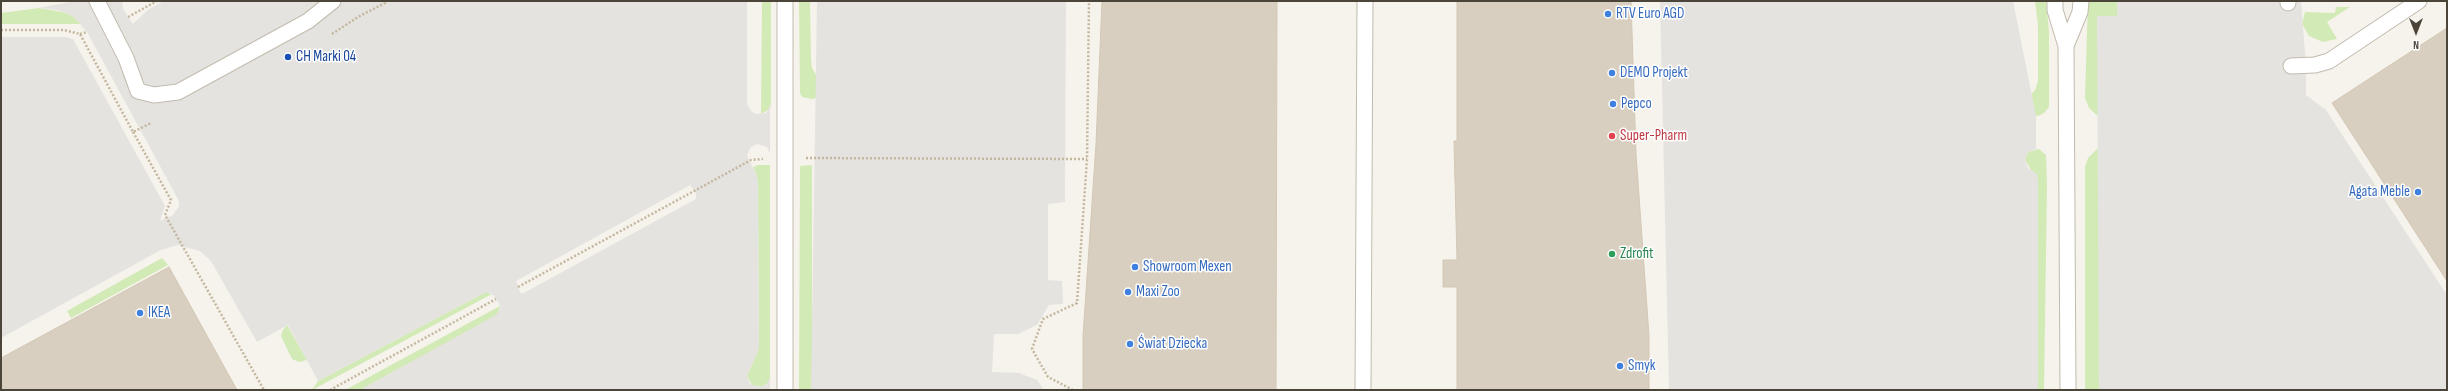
<!DOCTYPE html>
<html>
<head>
<meta charset="utf-8">
<style>
  body { margin:0 }
  #map { position:relative; width:2448px; height:391px; overflow:hidden; background:#f6f3ec; font-family:"Sofia Sans Condensed",sans-serif }
  canvas { display:block }
  .frame { position:absolute; inset:0; border:2px solid #4b4439; pointer-events:none }
  .north { position:absolute; left:2396px; top:12px; width:40px; height:40px; -webkit-text-stroke:3px #fff; paint-order:stroke; rotate:180deg; font-size:11px; font-weight:700; line-height:16px; text-align:center; color:#4b4439 }
  .north::after { content:''; display:block; margin:auto; width:14px; height:18px; background:#4b4439; clip-path:polygon(50% 0,100% 100%,50% 72%,0 100%) }
</style>
</head>
<body>
<div id="map">
<canvas width="2448" height="391"></canvas>
<div class="frame"></div>
<div class="north">N</div>
</div>
<script>
const ctx = document.querySelector('canvas').getContext('2d');
ctx.lineJoin = 'round';
function fillPath(path, color) { ctx.fillStyle = color; ctx.fill(path, 'evenodd'); }
const toPath = rows => new Path2D(rows.map(r => 'M' + r).join(''));
function stroke(path, color, width, dash) { ctx.strokeStyle = color; ctx.lineWidth = width; ctx.lineCap = dash ? 'butt' : 'round'; ctx.setLineDash(dash || []); ctx.stroke(path); }
function label(font, color, halo, rows, align = 'center') {
  ctx.font = font + ' "Sofia Sans Condensed",sans-serif'; ctx.lineWidth = 3; ctx.setLineDash([]); ctx.textBaseline = 'middle'; ctx.strokeStyle = halo; ctx.fillStyle = color; for (const [text, x, y, turn = 0] of rows) {
    ctx.save(); ctx.translate(x, y); ctx.rotate((+turn || 0) * Math.PI / 180); ctx.textAlign = isNaN(turn) ? turn : align; if (halo) ctx.strokeText(text, 0, 0); ctx.fillText(text, 0, 0); ctx.restore();
  }
}
fillPath(toPath([
  [762,1,771,1,771,103,770,109,761,114],
  [799,1,810,1,811,60,812,68,818,78,817,98,812,99,802,97,800,93],
  [2035,1,2046,1,2049,31,2049,107,2044,113,2038,116,2032,115,2029,97,2035,90,2038,81,2038,26],
  [2088,1,2117,1,2117,16,2097,16,2100,118,2089,108,2085,98],
  [2336,7,2350,7,2327,22,2337,39,2323,42,2309,36,2302,24,2305,12,2335,13],
  [39,8,63,12,73,16,81,24,1,24,1,13],
  [2099,147,2099,390,2085,390,2085,167,2088,158],
  [2039,149,2046,155,2047,187,2044,390,2038,390,2038,181,2025,160,2028,152],
  [758,165,770,165,770,378,768,383,761,387,752,385,747,376,759,348,758,189,757,176,753,167],
  [812,165,812,390,799,390,800,166],
  [162,258,168,265,71,318,67,311],
  [486,292,492,294,312,390,318,381],
  [500,306,498,314,493,318,360,390,345,390],
  [287,325,307,360,299,362,292,359,281,336,283,330]
]), '#d2eab5');
fillPath(toPath([
  [75,1,122,1,123,9,133,24,149,9,164,1,747,1,747,104,751,111,756,114,766,113,770,105,770,154,767,147,757,144,750,148,747,156,757,176,758,189,759,348,747,376,750,384,759,387,766,385,770,378,770,390,360,390,496,315,500,309,499,303,493,295,486,292,318,381,288,325,257,342,211,261,200,251,177,245,159,251,1,338,1,37,66,37,73,39,165,206,160,221,173,215,179,206,179,201,87,32,77,20,69,14,57,10,39,8],
  [690,185,696,193,696,199,522,294,520,292,516,281],
  [817,1,1066,1,1065,202,1048,204,1048,280,1062,281,1063,304,1049,305,1037,325,1018,334,994,334,992,372,1019,373,1037,380,1044,390,811,390],
  [1660,1,2013,1,2036,116,2036,149,2028,152,2025,160,2028,168,2037,174,2038,181,2038,390,1669,390],
  [2117,1,2301,1,2306,65,2306,95,2326,110,2447,295,2447,390,2099,390,2097,16,2117,16]
]), '#e5e3e0');
const building = toPath([
  [1102,1,1277,1,1276,390,1083,390,1083,336,1096,144,1102,1],
  [1457,1,1631,1,1636,154,1649,336,1649,390,1457,390,1457,287,1443,287,1443,260,1457,260,1454,141,1457,141,1457,1],
  [2447,28,2447,281,2332,103,2447,28],
  [169,267,237,390,1,390,1,358,169,267]
]);
fillPath(building, '#d8cfc1');
stroke(building, '#d3c7b4', 1);
const service = toPath([
  [97,1,126,58,138,91,154,95,178,92,308,21,333,1],
  [2055,1,2055,10,2066,46,2068,390],
  [2288,1,2288,3],
  [2066,46,2080,12,2081,1],
  [2291,66,2315,65,2329,61,2419,1],
  [785,390,785,1],
  [1363,390,1365,1]
]);
stroke(service, '#c2bbae', 17);
stroke(toPath([
  [128,17,157,1],
  [1,30,64,30,80,34,133,132,151,123],
  [80,34,87,32],
  [332,34,358,17,385,3,384,1],
  [133,132,171,200,165,215,264,390],
  [806,158,1087,159],
  [518,287,751,160,763,159],
  [330,390,496,299],
  [1073,390,1048,377,1032,349,1043,319,1077,303,1087,159,1089,1]
]), '#c4b79f', 2.5, [2, 2]);
stroke(service, '#fff', 15);
for (const [x, y, r, color] of [
  [1608,14,4,"#3f7fe0"],
  [288,57,4,"#1a4fb4"],
  [1612,73,4,"#3f7fe0"],
  [1613,104,4,"#3f7fe0"],
  [1612,136,4,"#e0444e"],
  [2418,192,4,"#3f7fe0"],
  [1612,254,4,"#2e9e5b"],
  [1135,267,4,"#3f7fe0"],
  [1128,292,4,"#3f7fe0"],
  [140,313,4,"#3f7fe0"],
  [1130,344,4,"#3f7fe0"],
  [1620,366,4,"#3f7fe0"]
]) { const dot = new Path2D(); dot.arc(x, y, r, 0, 2 * Math.PI); ctx.fillStyle = color; ctx.fill(dot); stroke(dot, '#fff', 1.5); }
label('15px', '#366cbe', '#fff', [
  ["RTV Euro AGD",1616,14],
  ["DEMO Projekt",1620,73],
  ["Pepco",1621,104],
  ["Agata Meble",2410,192,"right"],
  ["Showroom Mexen",1143,267],
  ["Maxi Zoo",1136,292],
  ["IKEA",148,313],
  ["Świat Dziecka",1138,344],
  ["Smyk",1628,366]
], 'left');
label('15px', '#164399', '#fff', [
  ["CH Marki 04",296,57]
], 'left');
label('15px', '#be3a42', '#fff', [
  ["Super-Pharm",1620,136]
], 'left');
label('15px', '#27864d', '#fff', [
  ["Zdrofit",1620,254]
], 'left');
</script>
</body>
</html>
